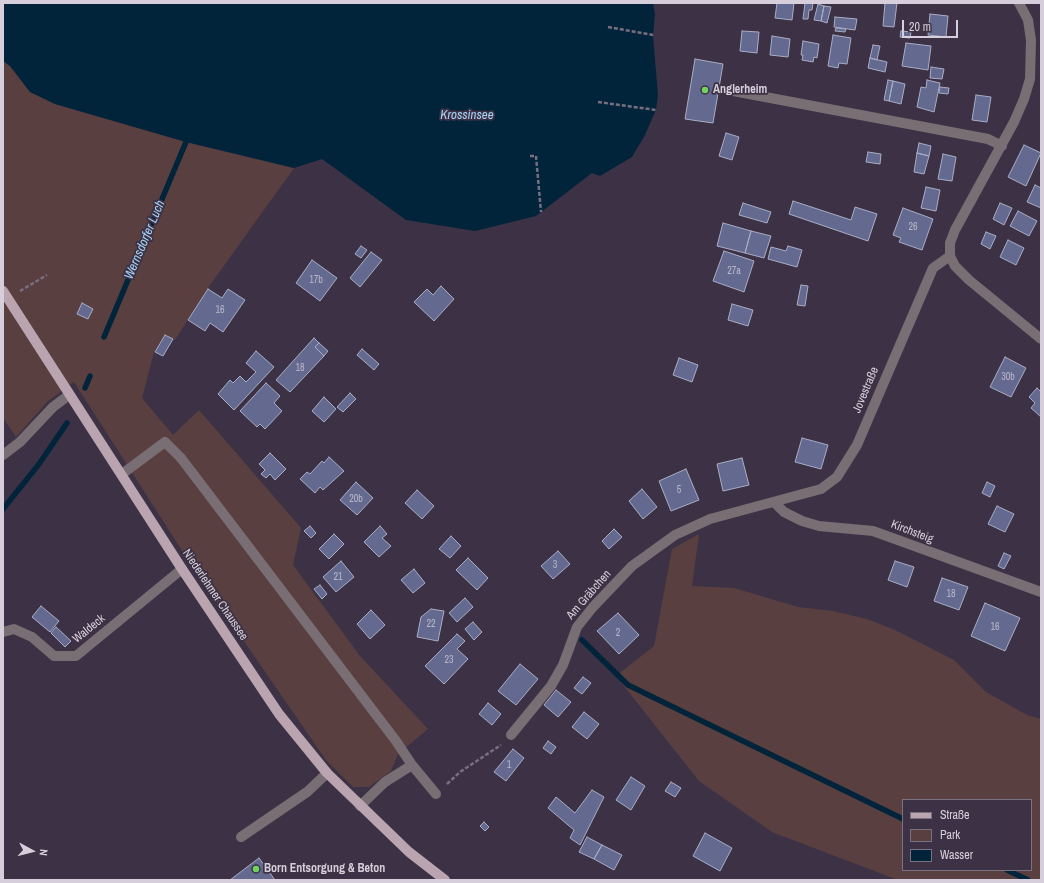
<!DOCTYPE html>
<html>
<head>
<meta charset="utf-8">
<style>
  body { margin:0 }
  #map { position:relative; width:1044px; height:883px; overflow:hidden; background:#3d3245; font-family:"Archivo Narrow",sans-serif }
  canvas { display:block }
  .frame { position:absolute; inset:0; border:4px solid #d6cfdb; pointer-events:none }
  .legend { position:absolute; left:902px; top:799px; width:130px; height:72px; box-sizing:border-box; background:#3d3245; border:1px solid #7a7181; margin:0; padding:5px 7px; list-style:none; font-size:12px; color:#d6cfdb }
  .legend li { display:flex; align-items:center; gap:8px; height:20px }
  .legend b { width:20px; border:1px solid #7a7181 }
  .north { position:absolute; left:12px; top:831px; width:40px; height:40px; -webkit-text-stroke:3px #3d3245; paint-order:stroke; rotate:97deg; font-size:11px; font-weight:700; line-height:16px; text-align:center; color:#d6cfdb }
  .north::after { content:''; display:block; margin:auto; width:14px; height:18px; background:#d6cfdb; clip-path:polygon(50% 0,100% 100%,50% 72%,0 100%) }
  .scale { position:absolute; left:902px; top:20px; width:56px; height:18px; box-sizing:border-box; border:2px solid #d6cfdb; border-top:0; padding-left:5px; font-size:12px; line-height:14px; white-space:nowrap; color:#d6cfdb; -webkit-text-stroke:3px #3d3245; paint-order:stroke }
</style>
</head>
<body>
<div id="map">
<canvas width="1044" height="883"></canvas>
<div class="frame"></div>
<ul class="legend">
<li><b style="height:5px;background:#b9a4af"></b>Straße</li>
<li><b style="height:11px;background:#593f3f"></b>Park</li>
<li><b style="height:11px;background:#01243b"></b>Wasser</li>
</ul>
<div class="north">N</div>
<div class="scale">20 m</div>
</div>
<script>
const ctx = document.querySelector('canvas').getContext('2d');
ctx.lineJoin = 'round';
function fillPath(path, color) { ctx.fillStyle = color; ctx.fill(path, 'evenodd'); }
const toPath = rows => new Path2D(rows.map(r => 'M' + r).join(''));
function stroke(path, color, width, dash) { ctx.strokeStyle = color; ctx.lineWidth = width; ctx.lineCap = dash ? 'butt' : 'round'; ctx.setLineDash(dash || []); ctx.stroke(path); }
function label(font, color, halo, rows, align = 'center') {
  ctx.font = font + ' "Archivo Narrow",sans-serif'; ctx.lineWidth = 3.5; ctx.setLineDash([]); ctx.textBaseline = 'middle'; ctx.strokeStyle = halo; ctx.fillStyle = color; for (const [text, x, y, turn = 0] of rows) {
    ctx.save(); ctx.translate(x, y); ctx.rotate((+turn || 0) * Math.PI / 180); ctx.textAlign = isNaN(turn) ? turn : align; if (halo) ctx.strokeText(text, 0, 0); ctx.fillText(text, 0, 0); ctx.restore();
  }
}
fillPath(toPath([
  [3,61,10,66,30,92,55,104,186,142,294,168,208,288,175,340,165,334,154,352,142,398,173,435,199,410,301,528,293,565,360,656,428,729,398,754,391,771,369,787,353,787,326,760,190,563,74,382,48,401,16,437,3,418],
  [699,534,692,586,734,588,798,607,833,611,867,619,895,630,954,660,986,692,1027,715,1041,719,1041,880,898,880,772,832,699,781,616,676,654,646,672,549],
  [903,800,1031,800,1031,870,903,870]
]), '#593f3f');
fillPath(toPath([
  [3,3,653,3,655,14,653,36,658,95,656,110,644,137,632,157,600,176,592,173,536,216,475,231,406,220,322,159,294,168,186,142,55,104,30,92,10,66,3,61]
]), '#01243b');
stroke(toPath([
  [104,337,186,142],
  [85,388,90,376],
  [3,509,39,464,67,423],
  [582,640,628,685,903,819],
  [1007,870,1028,880]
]), '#01243b', 5.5);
const building = toPath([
  [777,3,794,3,792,20,775,18,777,3],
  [805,3,813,3,812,10,809,10,808,19,803,19,805,3],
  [885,3,897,3,894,27,883,26,885,3],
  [818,4,824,6,821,21,814,20,818,4],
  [824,6,831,7,827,23,821,21,824,6],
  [930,14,948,16,946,37,928,35,930,14],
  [835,17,857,19,855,30,834,27,835,17],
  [836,28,846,29,845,32,835,31,836,28],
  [742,31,759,32,757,53,740,51,742,31],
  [901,31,911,32,910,38,900,37,901,31],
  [833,35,851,38,847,64,839,63,838,68,828,66,833,35],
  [772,36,790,39,788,57,770,55,772,36],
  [803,41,819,44,817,58,814,57,813,62,802,60,803,55,801,55,803,41],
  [906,43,931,46,928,70,902,66,906,43],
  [873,45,880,46,877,60,870,58,873,45],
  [870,58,887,62,885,72,868,68,870,58],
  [695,59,723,64,713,123,685,119,695,59],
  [931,67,944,69,942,79,930,78,931,67],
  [888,80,893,81,889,101,884,100,888,80],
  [927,80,940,83,934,112,917,107,921,87,926,88,927,80],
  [893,81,905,84,901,104,889,101,893,81],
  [940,87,949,88,948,94,939,93,940,87],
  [976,95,991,97,987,122,972,120,976,95],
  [726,133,739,137,732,160,719,156,726,133],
  [919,143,931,146,929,156,917,153,919,143],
  [1024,145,1041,153,1026,186,1008,177,1024,145],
  [868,152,881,154,880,164,866,162,868,152],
  [917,153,929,156,924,174,914,172,917,153],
  [943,154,956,157,952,181,938,179,943,154],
  [1035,185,1041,188,1041,208,1027,202,1035,185],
  [926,187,940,190,936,211,921,208,926,187],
  [793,201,851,220,855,207,877,214,868,241,789,214,793,201],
  [743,203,771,212,767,223,739,215,743,203],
  [1000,203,1012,208,1004,225,993,219,1000,203],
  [903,208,933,219,922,250,899,242,901,238,893,235,903,208],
  [1018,211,1037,221,1029,236,1010,226,1018,211],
  [723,223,751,231,745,253,717,246,723,223],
  [751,231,771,236,764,258,745,253,751,231],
  [986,232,996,236,990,249,981,244,986,232],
  [1008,240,1024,248,1016,265,1000,257,1008,240],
  [361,246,367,250,361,258,355,254,361,246],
  [788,246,802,250,797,267,768,259,771,247,786,251,788,246],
  [724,251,754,261,744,292,713,281,724,251],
  [371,252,382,260,360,287,350,278,371,252],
  [312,260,337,278,320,301,296,283,312,260],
  [801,285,808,286,805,306,797,305,801,285],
  [441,286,454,299,434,321,414,302,427,289,433,295,441,286],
  [208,289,222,298,228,289,245,300,223,332,210,323,205,331,188,320,208,289],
  [82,303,93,309,88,319,77,314,82,303],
  [732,304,753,310,748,326,728,320,732,304],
  [165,335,173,339,163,356,155,352,165,335],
  [314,338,319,343,315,347,324,356,290,392,276,380,314,338],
  [319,343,328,351,324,356,315,347,319,343],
  [362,349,379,364,374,370,357,355,362,349],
  [256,351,274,367,234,410,218,394,230,380,233,383,240,376,246,382,256,372,246,363,256,351],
  [1005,357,1026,368,1011,397,990,387,1005,357],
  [679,358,698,365,692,382,673,375,679,358],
  [266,383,280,396,274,403,282,411,265,429,260,424,257,427,240,411,266,383],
  [1037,388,1041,392,1041,417,1031,408,1035,403,1029,397,1037,388],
  [350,393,356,399,343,412,337,407,350,393],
  [324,397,336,409,324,422,312,411,324,397],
  [802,438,828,445,821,469,795,462,802,438],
  [270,453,286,469,275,480,270,474,266,478,261,474,265,470,259,464,270,453],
  [329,457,344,471,323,490,320,487,315,493,300,479,307,472,310,474,322,461,324,463,329,457],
  [742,458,749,485,723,491,717,464,742,458],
  [686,469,699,500,671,511,659,481,686,469],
  [356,482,373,498,357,515,340,500,356,482],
  [987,482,995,486,990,497,982,493,987,482],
  [642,489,657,507,643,519,629,501,642,489],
  [417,490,434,506,422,519,405,503,417,490],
  [997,506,1014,514,1005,532,988,524,997,506],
  [310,526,316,533,311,538,304,531,310,526],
  [380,526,387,534,382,538,391,546,379,557,364,542,380,526],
  [614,529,622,537,609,549,602,541,614,529],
  [334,534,344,544,329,559,319,549,334,534],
  [451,536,461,546,450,558,439,549,451,536],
  [558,551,570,564,553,579,541,566,558,551],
  [1004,553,1011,556,1004,569,998,566,1004,553],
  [468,558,488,578,477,590,456,570,468,558],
  [341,561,354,577,336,592,323,577,341,561],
  [895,561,914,567,907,587,888,580,895,561],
  [414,569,425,583,413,593,401,580,414,569],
  [942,578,968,587,959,610,934,601,942,578],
  [320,585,327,594,322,599,314,589,320,585],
  [465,598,473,607,457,622,449,613,465,598],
  [985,603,1020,618,1005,651,971,636,985,603],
  [41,606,59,621,50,632,32,617,41,606],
  [431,609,444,611,438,641,417,637,421,617,431,609],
  [371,610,385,625,370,639,357,624,371,610],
  [618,613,639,635,619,654,597,631,618,613],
  [473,622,482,632,474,640,465,629,473,622],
  [56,627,71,641,65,647,51,633,56,627],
  [457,634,465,641,457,649,468,659,444,684,425,666,457,634],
  [520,664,538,679,516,705,498,691,520,664],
  [583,677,591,683,582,694,574,688,583,677],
  [556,690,571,702,558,717,544,705,556,690],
  [488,703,501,714,492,725,479,714,488,703],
  [584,712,599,724,587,739,572,727,584,712],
  [548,741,556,747,551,754,543,748,548,741],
  [513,749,524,758,506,781,494,772,513,749],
  [631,777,645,786,631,810,616,800,631,777],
  [671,782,681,788,675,797,665,791,671,782],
  [592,790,604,797,580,845,570,838,574,830,548,808,556,797,575,813,592,790],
  [484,822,489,827,485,831,480,826,484,822],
  [705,833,732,848,720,871,693,856,705,833],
  [587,837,602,845,594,859,579,852,587,837],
  [602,845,622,855,614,870,594,859,602,845],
  [259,858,275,880,230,880,259,858]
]);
fillPath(building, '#646a8f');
stroke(building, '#a9adc5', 1);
stroke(toPath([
  [608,27,653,35],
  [598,102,656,110],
  [530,156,536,156,541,212],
  [20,291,47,275],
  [447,784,460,772,501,745]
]), '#796f80', 2.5, [4, 2]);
stroke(toPath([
  [1019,3,1028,20,1031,40,1030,79,1024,99,1014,122,955,230,950,243,950,256,955,266,969,280,1041,339],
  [728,90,988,139,1002,146],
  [3,455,20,442,53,407,69,395],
  [122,474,165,442,181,458,396,741,412,765,436,794],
  [775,503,784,512,802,521,819,526,873,531,1041,592],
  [3,632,14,629,32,637,54,656,76,656,182,569],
  [511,735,551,686,563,665,577,627,593,607,632,566,675,535,710,519,821,489,837,477,857,445,933,268,950,256],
  [360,806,385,782,412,765],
  [241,837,307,792,327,773]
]), '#796e74', 10);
stroke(toPath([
  [3,291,182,569,279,714,327,773,409,852,445,880]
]), '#b9a4af', 10);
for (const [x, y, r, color] of [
  [705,90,4,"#71d35e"],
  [256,869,4,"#71d35e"]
]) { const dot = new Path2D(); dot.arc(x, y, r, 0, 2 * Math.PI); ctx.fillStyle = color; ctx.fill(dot); stroke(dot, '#3d3245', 1.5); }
label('10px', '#bab6c8', null, [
  ["26",913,227],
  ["27a",734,271],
  ["17b",316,280],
  ["16",220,310],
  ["18",300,368],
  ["30b",1008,377],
  ["5",679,490],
  ["20b",356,499],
  ["3",555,565],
  ["21",338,577],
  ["18",951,594],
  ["22",431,624],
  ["16",995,627],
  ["2",618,633],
  ["23",449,660],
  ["1",509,765]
]);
label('bold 12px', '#d6cfdb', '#3d3245', [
  ["Anglerheim",713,90],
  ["Born Entsorgung & Beton",264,869]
], 'left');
label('12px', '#d6cfdb', '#3d3245', [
  ["Jovestraße",866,390,-67],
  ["Kirchsteig",912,532,21],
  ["Niederlehmer Chaussee",215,595,56],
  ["Am Gräbchen",589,595,-49],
  ["Waldeck",89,629,-39]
]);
label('italic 13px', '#a5d3f8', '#3d3245', [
  ["Krossinsee",467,116],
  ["Wernsdorfer Luch",145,240,-67]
]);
</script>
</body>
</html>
